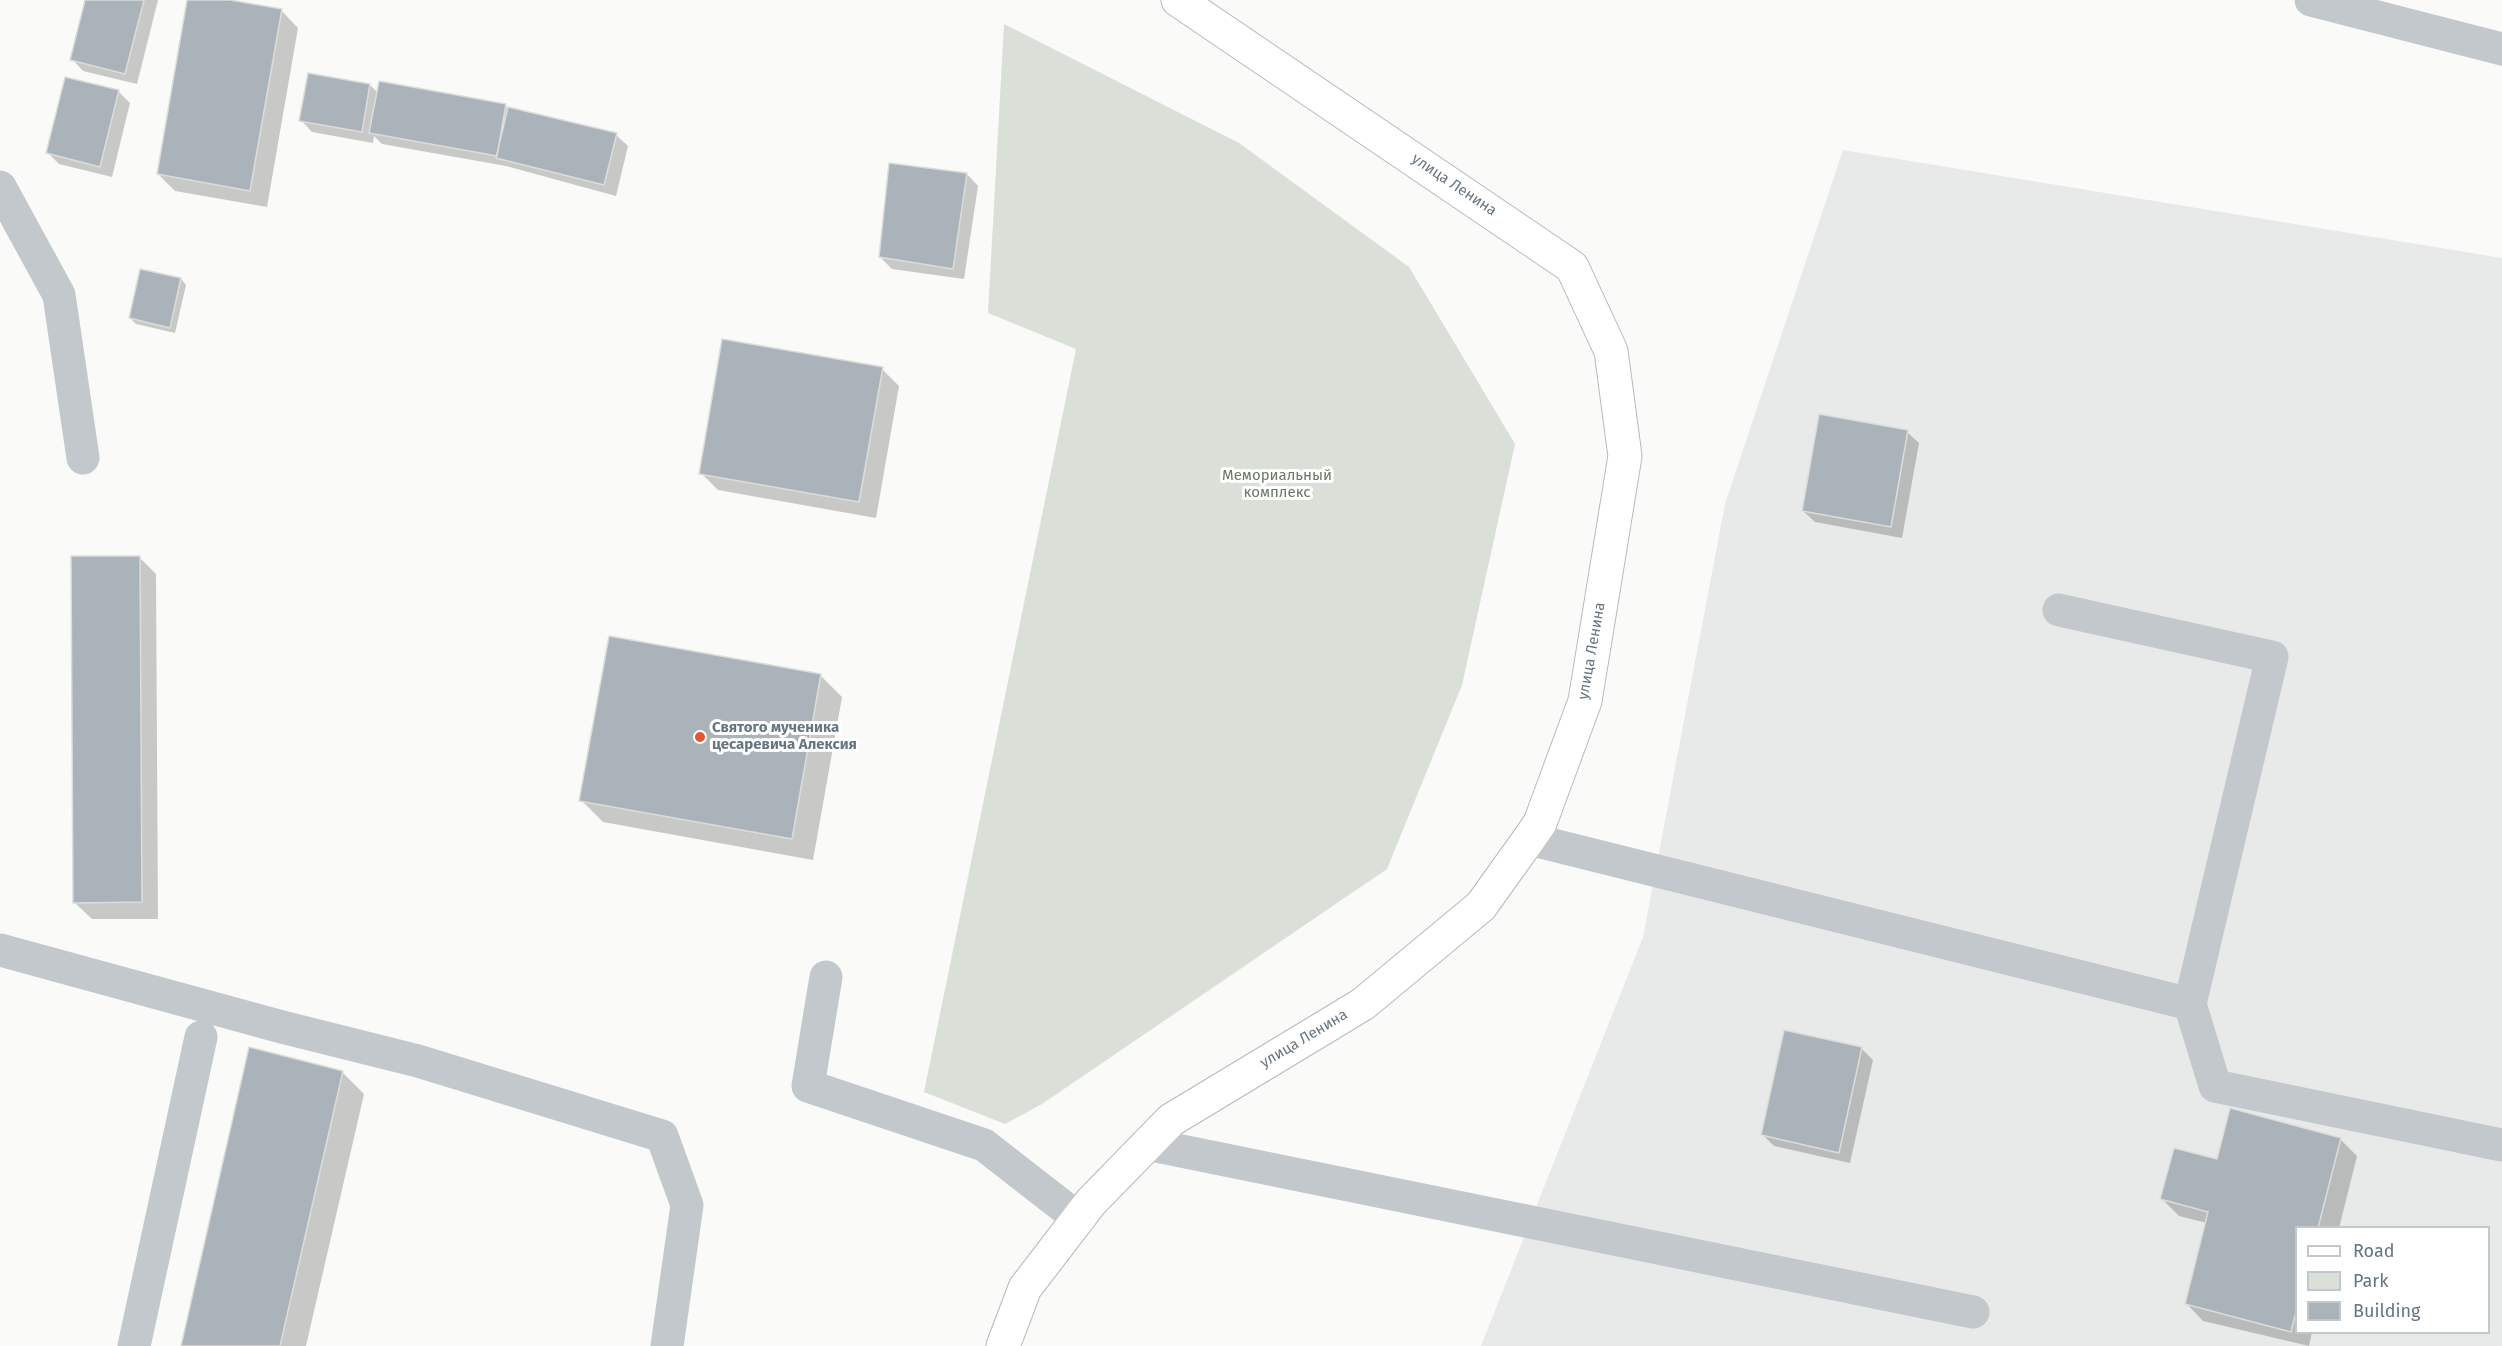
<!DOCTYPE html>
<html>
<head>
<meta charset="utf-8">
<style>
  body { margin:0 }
  #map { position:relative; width:2502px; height:1346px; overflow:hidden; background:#fafaf8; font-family:"Fira Sans",sans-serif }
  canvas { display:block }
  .legend { position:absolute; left:2295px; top:1226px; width:195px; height:108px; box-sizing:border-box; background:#fff; border:2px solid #c1c8cd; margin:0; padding:8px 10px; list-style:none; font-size:18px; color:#657683 }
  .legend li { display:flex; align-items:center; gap:12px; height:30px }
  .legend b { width:30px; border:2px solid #c1c8cd }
</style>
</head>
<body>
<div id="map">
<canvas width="2502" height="1346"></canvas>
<ul class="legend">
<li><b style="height:8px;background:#fff"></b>Road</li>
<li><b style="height:16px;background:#dadfd7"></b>Park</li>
<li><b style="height:16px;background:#aab3b9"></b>Building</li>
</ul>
</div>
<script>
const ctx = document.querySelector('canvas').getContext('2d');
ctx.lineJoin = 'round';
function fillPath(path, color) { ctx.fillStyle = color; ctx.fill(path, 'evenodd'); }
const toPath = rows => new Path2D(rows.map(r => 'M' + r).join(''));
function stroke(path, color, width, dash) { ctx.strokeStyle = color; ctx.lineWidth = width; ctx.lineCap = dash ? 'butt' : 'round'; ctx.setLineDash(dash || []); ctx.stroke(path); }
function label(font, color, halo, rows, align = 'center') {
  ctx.font = font + ' "Fira Sans",sans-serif'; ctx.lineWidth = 6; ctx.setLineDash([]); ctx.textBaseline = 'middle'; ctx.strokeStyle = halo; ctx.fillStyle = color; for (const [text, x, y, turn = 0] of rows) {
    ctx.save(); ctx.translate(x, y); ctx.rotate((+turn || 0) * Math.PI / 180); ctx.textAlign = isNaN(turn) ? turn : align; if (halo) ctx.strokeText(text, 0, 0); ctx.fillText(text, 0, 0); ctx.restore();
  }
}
fillPath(toPath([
  [1843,150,2502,258,2502,1346,1481,1346,1643,937,1725,504],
  [2296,1228,2488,1228,2488,1332,2296,1332]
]), '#e8e9e9');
fillPath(toPath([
  [1004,24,1239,143,1409,267,1515,444,1462,685,1387,869,1042,1104,1005,1124,924,1092,1076,349,988,313]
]), '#dadfd7');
fillPath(toPath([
  [86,0,158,0,137,84,83,71,72,59],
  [188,0,221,0,281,10,298,28,267,207,175,191,158,174],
  [66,79,119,92,130,103,112,177,59,164,48,153],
  [370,85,378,93,505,106,509,110,616,135,628,146,616,196,506,166,382,144,374,136,373,143,312,132,301,120],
  [967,174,978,186,964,279,892,269,880,257],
  [181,279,186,285,175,333,136,324,130,318],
  [882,369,899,386,876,518,718,490,701,473],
  [1907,432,1919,443,1902,538,1815,522,1803,511],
  [139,557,156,574,158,919,92,919,74,902],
  [820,675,842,697,813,860,603,822,581,800],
  [1861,1048,1873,1060,1850,1163,1774,1146,1763,1135],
  [342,1072,364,1094,306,1346,183,1346],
  [2340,1139,2357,1156,2339,1228,2296,1228,2296,1332,2312,1332,2309,1346,2203,1321,2186,1303,2207,1223,2179,1216,2162,1199]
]), '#0003');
const building = toPath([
  [85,0,144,0,125,74,70,60,85,0],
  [187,0,230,0,282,9,250,191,157,174,187,0],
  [308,73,370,84,362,132,299,121,308,73],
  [65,77,119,90,100,167,46,153,65,77],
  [379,81,506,104,497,156,369,133,379,81],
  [508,107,617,133,604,185,496,158,508,107],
  [889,163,967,173,953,269,879,257,889,163],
  [140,269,181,278,170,328,129,318,140,269],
  [722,339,883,367,859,502,699,474,722,339],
  [1819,414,1908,430,1891,527,1802,511,1819,414],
  [71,556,140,556,142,902,73,903,71,556],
  [609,636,821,674,792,839,579,801,609,636],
  [1784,1030,1862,1047,1839,1153,1761,1135,1784,1030],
  [249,1047,343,1071,280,1346,181,1346,249,1047],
  [2230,1108,2341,1138,2318,1228,2296,1228,2296,1312,2291,1332,2185,1304,2208,1212,2160,1199,2174,1148,2217,1159,2230,1108]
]);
fillPath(building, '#aab3b9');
stroke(building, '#dcdcda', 1.5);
const major = toPath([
  [1003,1346,1025,1288,1091,1202,1171,1120,1363,1004,1481,906,1529,839,1540,823,1585,701,1625,456,1611,351,1572,267,1178,0]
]);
stroke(major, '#b5babe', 35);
stroke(toPath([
  [2311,0,2502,49],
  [0,187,59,295,83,458],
  [1529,839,2190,1004,2272,657,2059,610],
  [0,950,282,1027,418,1061,662,1136,687,1205,667,1346],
  [826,977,808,1086,984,1145,1079,1219],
  [2190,1004,2215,1086,2502,1145],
  [1147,1144,1973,1312],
  [134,1346,201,1037]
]), '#c3c8cc', 33);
stroke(major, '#fff', 33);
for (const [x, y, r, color] of [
  [700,737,6,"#e4572e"]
]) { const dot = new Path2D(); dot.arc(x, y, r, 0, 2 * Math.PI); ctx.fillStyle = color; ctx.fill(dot); stroke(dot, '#fff', 2); }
label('15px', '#657683', '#fff', [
  ["улица Ленина",1454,185,34],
  ["улица Ленина",1592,651,-80],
  ["улица Ленина",1304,1039,-31]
]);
label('15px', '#687a64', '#fff', [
  ["Мемориальный",1277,476],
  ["комплекс",1277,493]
]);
label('bold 15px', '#657683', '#fff', [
  ["Святого мученика",712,728],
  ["цесаревича Алексия",712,745]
], 'left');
</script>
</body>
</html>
